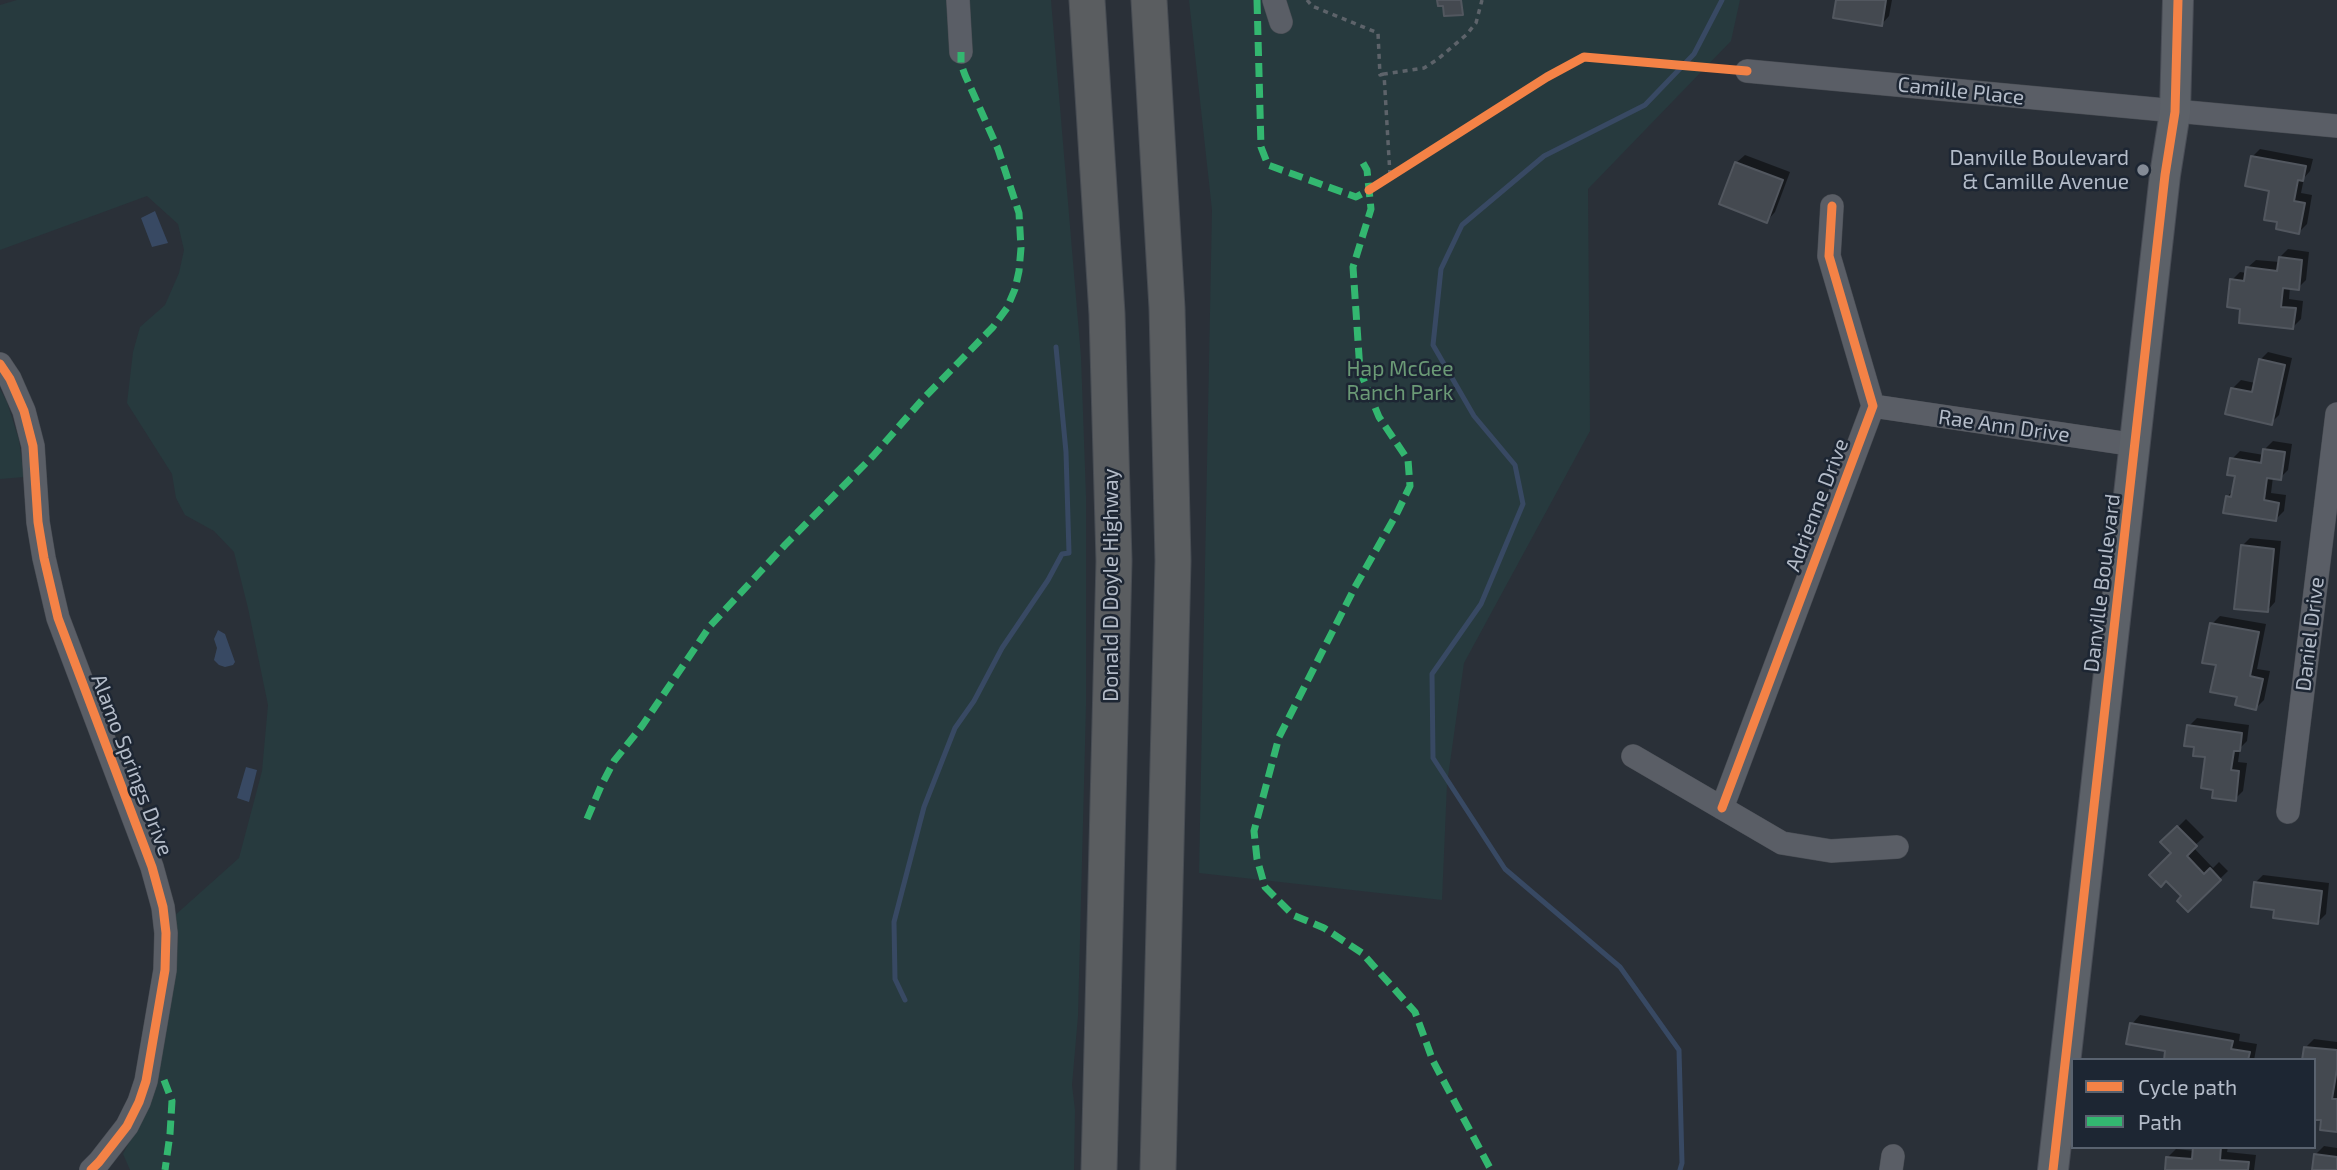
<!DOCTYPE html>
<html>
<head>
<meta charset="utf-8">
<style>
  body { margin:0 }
  #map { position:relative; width:2337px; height:1170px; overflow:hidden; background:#2a3038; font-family:"Exo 2",sans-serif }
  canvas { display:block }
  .legend { position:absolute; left:2071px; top:1058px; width:245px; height:91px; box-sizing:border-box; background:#1d2633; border:2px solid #59626f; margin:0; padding:9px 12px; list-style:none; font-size:21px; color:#b4bcc9 }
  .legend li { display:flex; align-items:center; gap:14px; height:35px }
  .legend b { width:35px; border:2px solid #59626f }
</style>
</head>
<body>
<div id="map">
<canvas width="2337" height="1170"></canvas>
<ul class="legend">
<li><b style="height:9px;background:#f48246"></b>Cycle path</li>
<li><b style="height:9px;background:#33b770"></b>Path</li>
</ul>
</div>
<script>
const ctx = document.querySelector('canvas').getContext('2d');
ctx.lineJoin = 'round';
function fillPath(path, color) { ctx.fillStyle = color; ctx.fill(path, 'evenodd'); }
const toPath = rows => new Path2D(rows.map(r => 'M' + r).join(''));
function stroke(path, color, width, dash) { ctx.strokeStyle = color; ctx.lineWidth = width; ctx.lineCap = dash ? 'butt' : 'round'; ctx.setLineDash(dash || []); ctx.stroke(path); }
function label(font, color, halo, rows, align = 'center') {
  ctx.font = font + ' "Exo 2",sans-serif'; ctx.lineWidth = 5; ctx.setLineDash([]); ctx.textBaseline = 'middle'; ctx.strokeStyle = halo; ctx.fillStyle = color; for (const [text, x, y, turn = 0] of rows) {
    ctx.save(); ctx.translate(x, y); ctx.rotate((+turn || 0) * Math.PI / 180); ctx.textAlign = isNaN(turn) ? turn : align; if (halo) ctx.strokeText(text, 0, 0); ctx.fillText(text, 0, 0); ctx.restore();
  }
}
fillPath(toPath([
  [17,0,1051,0,1081,357,1086,496,1086,706,1078,1016,1072,1085,1075,1110,1074,1170,130,1170,123,1154,141,1119,173,917,239,858,262,771,268,705,248,608,234,552,214,531,185,515,176,498,172,474,127,403,133,352,140,327,165,305,179,273,184,250,178,224,147,196,0,250,0,5],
  [1189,0,1740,0,1731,41,1588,189,1590,431,1464,663,1447,784,1442,900,1199,873,1212,210],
  [0,389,7,402,19,440,24,477,0,479]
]), '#273a3e');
fillPath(toPath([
  [155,211,168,243,152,247,141,218],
  [218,630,225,634,235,662,233,665,225,667,219,665,214,660,217,648,214,639],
  [246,767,257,770,249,802,237,798]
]), '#384963');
fillPath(toPath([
  [1838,0,1892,0,1889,16,1881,25],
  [2260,149,2313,159,2310,171,2304,178,2301,193,2312,195,2307,224,2299,232,2279,221,2271,190,2252,157],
  [1745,155,1790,172,1775,212,1767,221,1736,163],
  [2288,249,2309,252,2306,280,2298,288,2290,287,2289,299,2303,301,2301,319,2293,327,2242,308,2232,280,2240,272,2247,273,2247,268,2256,260,2280,262,2280,257],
  [2268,352,2292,358,2279,415,2271,423,2233,388,2241,380,2255,383,2260,360],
  [2273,441,2292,444,2288,470,2280,478,2273,477,2271,493,2286,495,2284,511,2276,519,2227,497,2234,489,2237,475,2232,459,2240,451,2264,455,2265,449],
  [2250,538,2281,541,2275,602,2267,611,2242,546],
  [2220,616,2266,624,2257,669,2270,671,2264,700,2256,708,2218,664,2212,624],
  [2197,718,2249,725,2247,741,2240,748,2238,762,2247,763,2243,791,2235,799,2215,788,2207,756,2196,746,2189,726],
  [2186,819,2204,837,2193,847,2213,868,2219,862,2228,871,2188,910,2173,853,2163,842],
  [2263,875,2329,883,2326,914,2318,922,2255,883],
  [2140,1015,2240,1034,2239,1041,2257,1044,2254,1060,2166,1060,2167,1050,2132,1024],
  [2314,1039,2337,1042,2337,1131,2323,1119,2314,1060,2306,1047],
  [2324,1146,2337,1148,2337,1170,2313,1170,2316,1154],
  [2195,1147,2228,1147,2227,1152,2256,1155,2254,1170,2167,1170,2168,1157,2176,1149,2195,1151]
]), '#0007');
stroke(toPath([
  [905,1000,895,979,894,922,924,807,955,728,974,701,1002,648,1048,580,1062,554,1069,553,1066,452,1056,347],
  [1680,1170,1682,1163,1679,1050,1620,967,1505,869,1433,758,1432,674,1481,604,1523,504,1515,465,1474,416,1433,345,1441,269,1462,225,1544,156,1645,105,1694,54,1722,0]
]), '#384963', 5);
const building = toPath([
  [1437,0,1461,0,1463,15,1444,16,1443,6,1438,6,1437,0],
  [1836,0,1886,0,1882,26,1833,18,1836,0],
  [2251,156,2306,166,2303,181,2298,180,2294,201,2305,203,2299,234,2276,229,2277,222,2264,220,2269,191,2245,186,2251,156],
  [1735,162,1783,180,1767,223,1719,204,1735,162],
  [2279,257,2302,260,2299,290,2283,288,2281,307,2296,308,2293,329,2239,323,2240,309,2227,307,2230,279,2244,281,2246,267,2277,271,2279,257],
  [2259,359,2285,365,2272,425,2225,414,2231,388,2252,392,2259,359],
  [2263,449,2285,452,2281,480,2267,478,2264,500,2279,503,2276,521,2223,513,2226,496,2231,497,2235,476,2227,475,2230,458,2261,463,2263,449],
  [2241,545,2274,549,2268,612,2234,609,2241,545],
  [2210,623,2259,632,2250,676,2263,679,2256,710,2235,705,2237,697,2210,692,2216,665,2202,663,2210,623],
  [2187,725,2242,733,2240,751,2234,751,2231,770,2239,771,2236,801,2212,798,2213,790,2201,788,2205,757,2193,756,2194,747,2184,746,2187,725],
  [2177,826,2197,846,2187,856,2204,874,2210,868,2221,880,2188,912,2177,901,2181,896,2166,881,2161,887,2149,875,2171,853,2160,842,2177,826],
  [2254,882,2322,891,2318,924,2273,918,2274,910,2251,907,2254,882],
  [2130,1023,2233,1041,2231,1049,2250,1052,2248,1060,2164,1060,2165,1051,2126,1044,2130,1023],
  [2304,1047,2337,1050,2337,1069,2332,1099,2337,1099,2337,1132,2320,1130,2321,1120,2314,1120,2314,1060,2302,1060,2304,1047],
  [2193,1147,2221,1147,2220,1160,2249,1162,2248,1170,2165,1170,2166,1157,2192,1159,2193,1147],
  [2314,1154,2337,1157,2337,1170,2312,1170,2314,1154]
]);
fillPath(building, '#444950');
stroke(building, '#52575f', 2);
const minor = toPath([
  [958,0,961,52],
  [1274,0,1281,22],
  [1747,71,2337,126],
  [0,364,10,379,24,411,33,446,38,522,44,558,58,618,152,867,163,907,166,933,165,970,146,1081,139,1102,127,1126,99,1162,91,1170],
  [1873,406,2136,445],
  [1633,756,1782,843,1831,851,1897,847],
  [1722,808,1873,406,1829,256,1832,206],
  [2288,812,2337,414],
  [1891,1170,1893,1156]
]);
const major = toPath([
  [2053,1170,2165,175,2175,112,2178,0]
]);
const highway = toPath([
  [1087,0,1107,314,1114,561,1099,1170],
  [1149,0,1167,308,1173,561,1158,1170]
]);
stroke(minor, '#484c53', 24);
stroke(major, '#484c55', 32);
stroke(highway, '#474c53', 37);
stroke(toPath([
  [1307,0,1312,6,1378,33,1380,75,1384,74],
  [1390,175,1384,74,1424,68,1438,59,1466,35,1476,23,1482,0]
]), '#5d636a', 3.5, [5, 5]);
stroke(minor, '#5a5e66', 23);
stroke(major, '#5c6168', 30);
stroke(highway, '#5a5d60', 35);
stroke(toPath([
  [1257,0,1261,147,1268,165,1356,197,1369,190],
  [1363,163,1367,170,1371,209,1353,267,1360,371,1379,417,1408,460,1410,486,1396,515,1355,587,1279,737,1254,831,1257,859,1265,887,1293,915,1324,928,1362,953,1415,1012,1433,1061,1491,1170],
  [587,819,601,786,614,761,642,726,710,626,785,545,873,456,923,399,993,327,1007,308,1015,289,1019,271,1021,248,1019,213,998,149,965,75,961,64,961,52],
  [164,1080,172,1101,170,1134,165,1170]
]), '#33b770', 7, [14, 7]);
stroke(toPath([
  [1369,190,1547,77,1584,57,1747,71],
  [0,364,10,379,24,411,33,446,38,522,44,558,58,618,152,867,163,907,166,933,165,970,146,1081,139,1102,127,1126,99,1162,91,1170],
  [1722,808,1873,406,1829,256,1832,206],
  [2053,1170,2165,175,2175,112,2178,0]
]), '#f48246', 9);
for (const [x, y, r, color] of [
  [2143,170,7,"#848b96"]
]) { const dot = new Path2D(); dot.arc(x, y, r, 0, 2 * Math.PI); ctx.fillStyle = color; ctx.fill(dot); stroke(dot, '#1d2633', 2.5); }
label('21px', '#b4bcc9', '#1d2633', [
  ["Camille Place",1961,91,6],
  ["Rae Ann Drive",2004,426,8],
  ["Adrienne Drive",1817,505,-69],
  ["Danville Boulevard",2102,583,-83],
  ["Donald D Doyle Highway",1111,585,-90],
  ["Daniel Drive",2310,634,-83],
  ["Alamo Springs Drive",132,765,69]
]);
label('21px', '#b4bcc9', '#1d2633', [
  ["Danville Boulevard",2129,158],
  ["& Camille Avenue",2129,182]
], 'right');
label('21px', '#6b9a76', '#1d2633', [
  ["Hap McGee",1400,369],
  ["Ranch Park",1400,393]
]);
</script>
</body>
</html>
